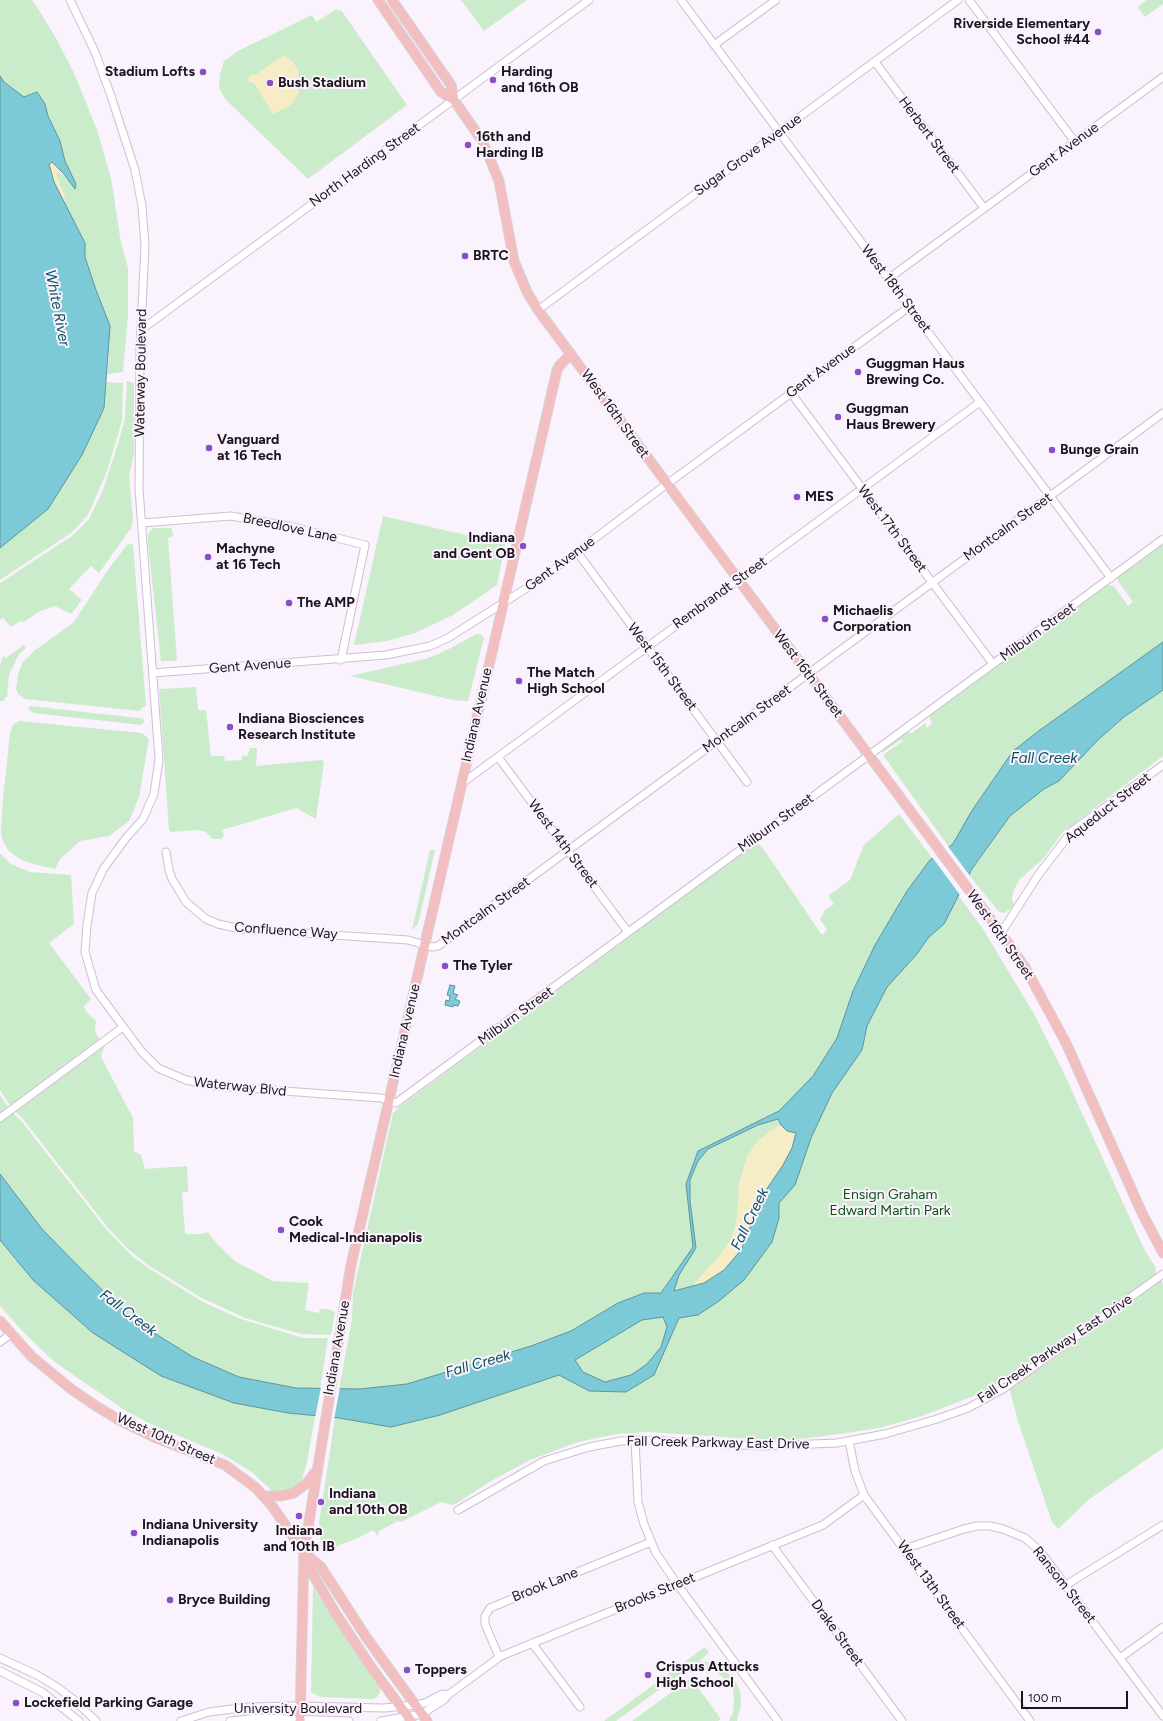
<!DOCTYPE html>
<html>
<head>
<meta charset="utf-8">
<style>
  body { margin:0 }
  #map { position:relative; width:1163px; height:1721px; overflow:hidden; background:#faf2fc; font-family:Figtree,sans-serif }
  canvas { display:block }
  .scale { position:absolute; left:1021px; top:1691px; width:107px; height:18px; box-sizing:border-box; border:2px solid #1b141d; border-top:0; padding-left:5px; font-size:12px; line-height:14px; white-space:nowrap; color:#1b141d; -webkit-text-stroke:3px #faf2fc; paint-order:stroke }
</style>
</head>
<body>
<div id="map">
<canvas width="1163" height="1721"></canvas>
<div class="scale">100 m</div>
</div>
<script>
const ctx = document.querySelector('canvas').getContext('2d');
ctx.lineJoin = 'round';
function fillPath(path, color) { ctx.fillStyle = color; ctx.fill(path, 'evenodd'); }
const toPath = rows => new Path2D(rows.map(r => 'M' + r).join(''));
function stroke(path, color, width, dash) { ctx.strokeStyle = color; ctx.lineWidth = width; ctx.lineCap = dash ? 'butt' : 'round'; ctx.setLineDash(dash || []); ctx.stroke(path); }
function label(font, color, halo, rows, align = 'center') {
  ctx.font = font + ' Figtree,sans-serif'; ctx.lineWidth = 4; ctx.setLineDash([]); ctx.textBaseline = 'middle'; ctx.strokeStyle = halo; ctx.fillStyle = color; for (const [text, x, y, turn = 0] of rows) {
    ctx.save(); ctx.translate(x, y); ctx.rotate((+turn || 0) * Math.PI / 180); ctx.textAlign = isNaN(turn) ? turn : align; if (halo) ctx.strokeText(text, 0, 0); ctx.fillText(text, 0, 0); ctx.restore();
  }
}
fillPath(toPath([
  [0,0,32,0,37,7,57,40,74,73,97,130,111,178,121,243,128,268,128,315,123,372,107,374,109,357,96,290,85,257,85,243,65,204,64,194,56,175,57,172,67,177,75,189,76,184,65,161,60,141,48,116,45,104,24,97,4,82,0,76],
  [461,0,527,0,484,31],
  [1147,0,1163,0,1163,4,1145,17,1137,7],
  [337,9,340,11,341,10,407,105,308,179,226,100,219,88,220,74,224,61,238,51,310,16,312,15,316,22],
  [127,381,132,382,134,384,134,453,129,476,133,520,131,528,99,573,91,566,69,589,82,600,71,614,55,606,40,611,24,622,20,621,11,627,3,618,0,620,0,583,72,536,89,519,103,490,118,444,125,418],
  [106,382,123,383,122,421,107,471,88,515,71,533,0,580,0,548,48,509,104,408],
  [383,516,505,544,497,585,453,615,415,633,387,641,354,645],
  [153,528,171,528,174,536,168,538,177,661,161,661,148,544,148,534],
  [1163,543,1163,642,1040,730,1013,751,971,812,953,844,949,847,883,755,903,741,902,739,883,752,882,751,906,732,912,733,925,723,927,728,932,724,929,715,1105,584,1114,586,1128,606,1133,602,1118,581,1117,577],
  [130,544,133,544,146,706,143,707,139,711,25,699,18,694,16,689,18,674,23,662,34,651,74,622,107,571,127,545],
  [477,634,482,635,484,638,468,701,453,700,350,676,425,659,443,652],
  [24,645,26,648,19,654,9,675,7,697,5,697,4,701,0,701,0,667,2,658,4,656,6,658],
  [196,687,198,710,206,710,211,756,224,756,225,761,242,760,242,756,247,756,250,748,257,748,256,766,321,760,324,762,316,819,296,808,222,830,224,836,221,839,213,839,206,832,197,830,171,832,169,830,159,689],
  [1163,690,1163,756,1063,832,1043,859,1020,879,1013,892,1012,900,1014,904,1012,908,1004,913,998,911,969,875,1010,816,1044,789,1059,781,1099,739,1124,717],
  [30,706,139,718,143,719,144,722,141,725,34,713,28,710],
  [19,721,142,733,149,739,139,797,129,821,109,836,80,841,60,859,55,869,33,864,21,860,8,850,2,839,1,831,3,799,10,733,13,725],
  [899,814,933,859,932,860,983,929,1034,1014,1062,1069,1144,1249,1156,1268,1155,1272,1163,1283,1163,1448,1088,1500,1058,1529,1052,1522,1018,1421,1006,1376,992,1387,981,1393,922,1416,879,1428,839,1434,793,1440,766,1440,649,1432,617,1434,578,1442,530,1460,491,1481,457,1503,452,1505,441,1502,401,1522,398,1521,379,1531,377,1536,373,1530,358,1538,324,1551,321,1544,319,1523,335,1418,339,1418,345,1389,339,1389,352,1319,353,1293,393,1113,398,1108,756,843,762,847,822,935,827,930,820,919,825,910,834,904,828,896,850,880,863,847,863,846],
  [430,850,435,850,418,924,412,930],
  [0,853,11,864,30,872,71,875,74,924,49,943,91,999,84,1006,85,1010,96,1021,95,1031,104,1048,101,1055,102,1059,133,1118,134,1151,141,1155,145,1169,187,1166,188,1192,182,1192,185,1234,201,1234,208,1232,217,1244,236,1262,273,1281,309,1283,305,1310,319,1313,320,1309,327,1309,335,1312,331,1335,301,1334,245,1318,200,1297,148,1265,129,1250,108,1228,23,1119,11,1107,0,1090],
  [0,1095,10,1110,22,1122,106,1229,132,1256,150,1269,203,1302,238,1318,303,1338,328,1338,320,1389,296,1388,239,1377,193,1357,133,1320,85,1273,42,1229,0,1174],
  [0,1240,33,1280,234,1403,288,1413,315,1416,307,1462,302,1480,293,1487,294,1488,277,1493,271,1490,252,1472,222,1454,153,1425,126,1411,56,1363,27,1336,0,1306],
  [313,1587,359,1659,380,1688,380,1693,377,1697,373,1699,320,1697,311,1692],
  [705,1647,709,1653,699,1661,710,1662,723,1668,733,1678,737,1684,740,1691,741,1705,737,1721,729,1721,733,1713,734,1702,733,1691,728,1682,715,1671,699,1668,689,1670,679,1675,616,1721,604,1721],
  [691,1678,721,1719,718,1721,632,1721]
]), '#caecca');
fillPath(toPath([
  [284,55,293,62,298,70,300,86,297,97,290,106,273,114,254,83,249,82,248,78,252,74,255,75],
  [52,162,67,177,58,172,56,175,64,194,65,204,54,182,49,164],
  [781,1125,787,1131,796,1133,792,1148,783,1165,764,1193,741,1250,724,1270,704,1283,692,1286,720,1255,732,1237,737,1216,739,1183,747,1156,756,1143,771,1130]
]), '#f6ecc6');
const water = toPath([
  [0,76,4,82,24,97,37,92,45,104,48,116,60,141,65,161,76,184,75,189,64,174,52,162,49,164,54,182,85,243,85,257,96,290,110,326,104,408,82,455,48,509,0,548,0,76],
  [1163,642,1163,690,1124,717,1099,739,1059,781,1044,789,1010,816,972,869,944,924,928,938,917,954,887,987,867,1026,862,1050,832,1093,811,1138,795,1185,779,1203,779,1218,772,1242,744,1280,719,1301,698,1315,679,1318,654,1375,626,1392,589,1391,559,1375,440,1415,391,1427,339,1418,288,1413,234,1403,161,1376,93,1333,33,1280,0,1240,0,1174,42,1229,85,1273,133,1320,193,1357,239,1377,296,1388,360,1389,407,1384,531,1346,571,1331,618,1303,644,1293,661,1293,693,1247,686,1184,698,1151,779,1111,813,1076,837,1038,853,991,875,945,907,891,930,860,953,844,971,812,1013,751,1040,730,1163,642],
  [778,1119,781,1125,787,1131,796,1133,792,1148,783,1165,764,1193,741,1250,724,1270,704,1283,674,1291,679,1275,696,1248,690,1201,690,1180,698,1161,708,1149,758,1125,778,1119],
  [663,1317,667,1327,661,1347,647,1364,631,1375,605,1382,583,1372,575,1360,642,1320,663,1317],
  [450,985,455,986,453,993,458,995,455,999,460,1001,458,1006,453,1005,453,1007,445,1005,446,1000,449,1001,450,996,447,995,450,985]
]);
fillPath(water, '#7ccad7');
stroke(water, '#5f939f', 1);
fillPath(toPath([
  [947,845,970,876,960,895,932,857],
  [321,1387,340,1387,334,1420,315,1418]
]), '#faf2fc');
const minor = toPath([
  [70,0,95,52,111,96,135,170,142,206,145,246,140,348,139,489,159,759,154,794,143,819,126,838,104,868,92,893,87,925,85,952,96,990,142,1052,158,1068,186,1080,215,1086,381,1098,396,1103,1163,539],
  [681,0,1111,578],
  [969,0,1075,142],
  [714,45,776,0],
  [875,62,984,208],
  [888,279,1163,77],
  [538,310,958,0],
  [141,330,589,0],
  [791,393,993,664],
  [142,523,231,516,289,526,365,545,341,660],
  [577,552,747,782],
  [153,673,386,655,430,646,448,638,541,579,667,484,909,307],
  [498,757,628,932],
  [461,784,980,402],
  [166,852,169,870,172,879,186,902,206,919,218,924,241,929,408,940,432,947,438,946,1163,413],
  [1001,933,1039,874,1072,831,1163,765],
  [0,1118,123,1027],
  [0,1342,11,1334],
  [635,1440,638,1502,644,1524,656,1553,677,1584,778,1721],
  [849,1441,855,1471,864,1495,1030,1721],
  [458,1510,544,1461,589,1447,621,1441,643,1440,763,1446,837,1443,885,1434,937,1419,968,1408,1003,1389,1163,1274],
  [772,1545,902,1721],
  [904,1549,964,1529,977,1526,990,1526,1003,1529,1025,1538,1040,1551,1163,1716],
  [1066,1585,1163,1525],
  [532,1643,580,1707],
  [499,1657,485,1624,485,1616,490,1608,651,1542],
  [0,1658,37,1675,57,1687,74,1700,96,1721],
  [1120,1658,1163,1627],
  [0,1671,42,1692,79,1721],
  [181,1721,209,1712,248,1707,300,1706,384,1708,415,1705,425,1703,442,1694,448,1695],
  [230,1721,259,1718,349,1721],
  [381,1721,422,1714,445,1699,448,1695,501,1656,823,1525,864,1495]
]);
const major = toPath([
  [378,0,441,92,454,100,483,142,499,181,514,261,527,292,538,310,1001,933,1026,969,1066,1043,1142,1213,1163,1253],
  [392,0,451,85,454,100],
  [0,1321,31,1356,71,1389,96,1406,119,1420,156,1438,225,1465,256,1488,272,1506,304,1552,321,1567,366,1637,427,1721],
  [263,1496,281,1496,294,1493,307,1483,316,1471],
  [306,1557,312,1573,336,1614,371,1667,411,1721],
  [300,1721,304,1552,351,1265,557,370,559,366,571,354]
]);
stroke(minor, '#d1bed6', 9);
stroke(major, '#d6d5d6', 11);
stroke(minor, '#fff', 7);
stroke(major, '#f2bebf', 9);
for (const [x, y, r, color] of [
  [1098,32,4,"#8750c7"],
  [203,72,4,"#8750c7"],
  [493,80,4,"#8750c7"],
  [270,83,4,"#8750c7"],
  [468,145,4,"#8750c7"],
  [465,256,4,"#8750c7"],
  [858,372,4,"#8750c7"],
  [838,417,4,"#8750c7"],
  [209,448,4,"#8750c7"],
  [1052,450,4,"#8750c7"],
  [797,497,4,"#8750c7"],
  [523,546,4,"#8750c7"],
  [208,557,4,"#8750c7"],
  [289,603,4,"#8750c7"],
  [825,619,4,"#8750c7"],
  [519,681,4,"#8750c7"],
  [230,727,4,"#8750c7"],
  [445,966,4,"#8750c7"],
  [281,1230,4,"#8750c7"],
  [321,1502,4,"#8750c7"],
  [299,1516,4,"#8750c7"],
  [134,1533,4,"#8750c7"],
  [170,1600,4,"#8750c7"],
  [407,1670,4,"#8750c7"],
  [648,1675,4,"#8750c7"],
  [16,1703,4,"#8750c7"]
]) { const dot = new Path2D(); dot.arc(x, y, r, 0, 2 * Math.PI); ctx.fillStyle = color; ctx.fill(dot); stroke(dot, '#faf2fc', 1.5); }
label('bold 14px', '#1b141d', '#faf2fc', [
  ["Riverside Elementary",1090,24,"right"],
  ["School #44",1090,40,"right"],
  ["Stadium Lofts",195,72,"right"],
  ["Harding",501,72],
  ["and 16th OB",501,88],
  ["Bush Stadium",278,83],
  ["16th and",476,137],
  ["Harding IB",476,153],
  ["BRTC",473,256],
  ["Guggman Haus",866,364],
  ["Brewing Co.",866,380],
  ["Guggman",846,409],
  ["Haus Brewery",846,425],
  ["Vanguard",217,440],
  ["at 16 Tech",217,456],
  ["Bunge Grain",1060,450],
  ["MES",805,497],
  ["Indiana",515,538,"right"],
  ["and Gent OB",515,554,"right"],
  ["Machyne",216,549],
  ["at 16 Tech",216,565],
  ["The AMP",297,603],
  ["Michaelis",833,611],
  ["Corporation",833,627],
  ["The Match",527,673],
  ["High School",527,689],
  ["Indiana Biosciences",238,719],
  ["Research Institute",238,735],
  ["The Tyler",453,966],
  ["Cook",289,1222],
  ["Medical-Indianapolis",289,1238],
  ["Indiana",329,1494],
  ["and 10th OB",329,1510],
  ["Indiana University",142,1525],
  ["Indianapolis",142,1541],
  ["Indiana",299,1531,"center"],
  ["and 10th IB",299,1547,"center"],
  ["Bryce Building",178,1600],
  ["Crispus Attucks",656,1667],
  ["High School",656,1683],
  ["Toppers",415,1670],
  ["Lockefield Parking Garage",24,1703]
], 'left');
label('14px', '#1b141d', '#faf2fc', [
  ["Herbert Street",929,135,53],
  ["Gent Avenue",1064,150,-36],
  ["Sugar Grove Avenue",748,155,-36],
  ["North Harding Street",365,165,-36],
  ["West 18th Street",896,289,53],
  ["Gent Avenue",821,371,-36],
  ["Waterway Boulevard",141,373,-89],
  ["West 16th Street",615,414,54],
  ["Montcalm Street",1008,527,-36],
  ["Breedlove Lane",290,528,12],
  ["West 17th Street",892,529,53],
  ["Gent Avenue",560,564,-36],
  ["Rembrandt Street",720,593,-36],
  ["Milburn Street",1038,632,-36],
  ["Gent Avenue",250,666,-4],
  ["West 15th Street",662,667,53],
  ["West 16th Street",808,674,53],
  ["Indiana Avenue",477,715,-77],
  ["Montcalm Street",747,719,-36],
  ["Aqueduct Street",1108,808,-38],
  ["Milburn Street",776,823,-36],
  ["West 14th Street",563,844,53],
  ["Montcalm Street",486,911,-36],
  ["Confluence Way",286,931,4],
  ["West 16th Street",1000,935,55],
  ["Milburn Street",516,1016,-36],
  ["Indiana Avenue",405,1031,-77],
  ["Waterway Blvd",240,1087,6],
  ["Indiana Avenue",337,1348,-80],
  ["Fall Creek Parkway East Drive",1055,1349,-34],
  ["West 10th Street",166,1439,24],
  ["Fall Creek Parkway East Drive",718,1443,1],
  ["Brook Lane",545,1585,-22],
  ["West 13th Street",931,1585,54],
  ["Ransom Street",1064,1585,52],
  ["Brooks Street",655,1593,-22],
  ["Drake Street",837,1633,54],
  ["University Boulevard",298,1709]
]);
label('14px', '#0e521a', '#faf2fc', [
  ["Ensign Graham",890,1195],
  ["Edward Martin Park",890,1211]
]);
label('italic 15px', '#09515b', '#faf2fc', [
  ["White River",57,308,79],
  ["Fall Creek",1044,759],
  ["Fall Creek",750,1219,-64],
  ["Fall Creek",128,1313,37],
  ["Fall Creek",478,1364,-16]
]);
</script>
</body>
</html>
